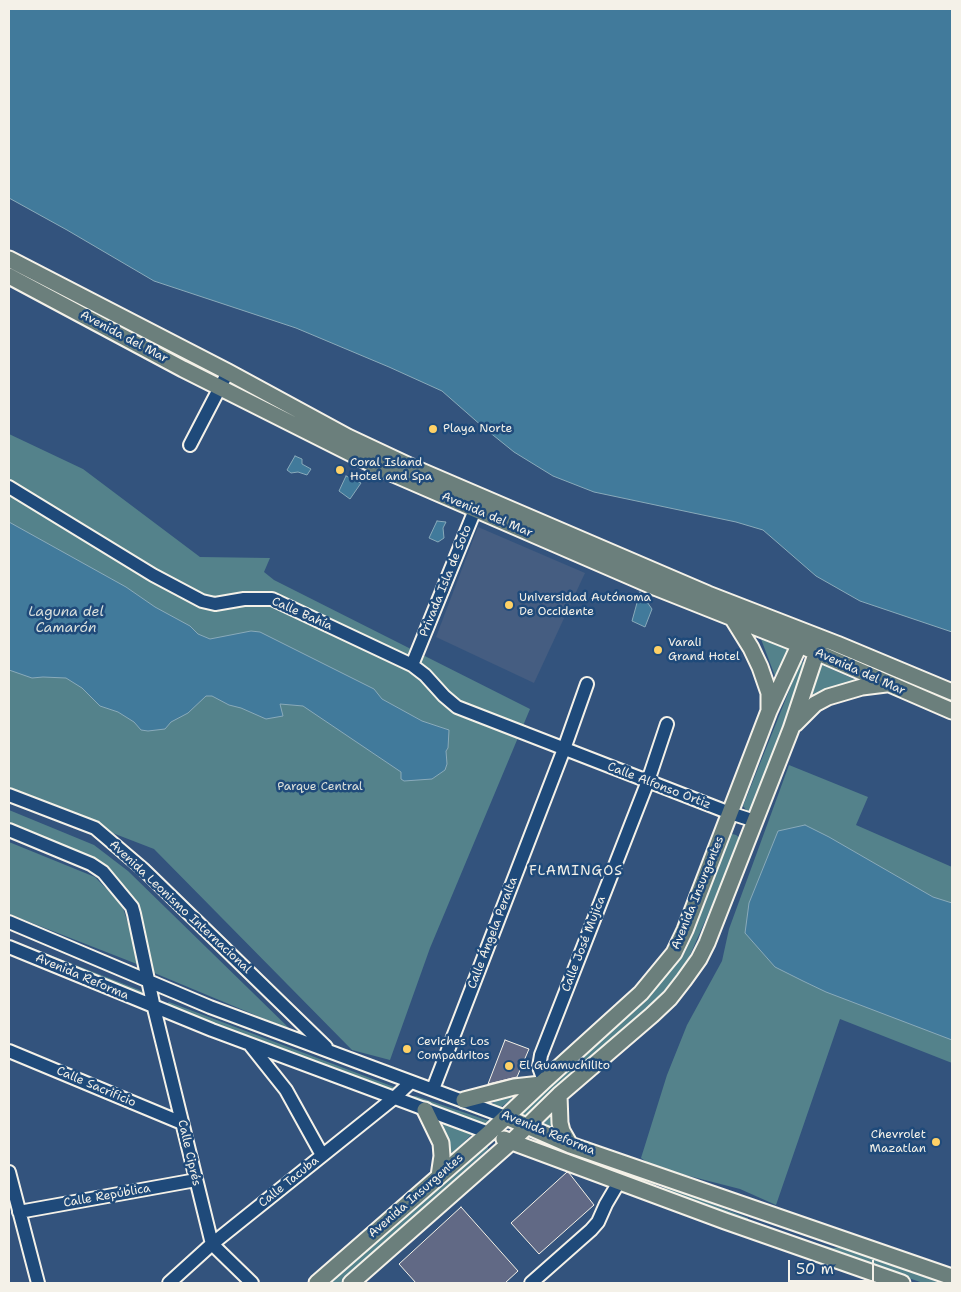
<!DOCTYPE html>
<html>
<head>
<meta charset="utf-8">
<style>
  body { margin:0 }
  #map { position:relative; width:961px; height:1292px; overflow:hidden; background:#33537d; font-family:"Shantell Sans",sans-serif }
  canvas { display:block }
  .frame { position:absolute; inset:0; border:10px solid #f4f1e8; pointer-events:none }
  .scale { position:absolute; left:788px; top:1260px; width:86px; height:22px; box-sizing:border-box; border:2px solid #f4f1e8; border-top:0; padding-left:6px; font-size:15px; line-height:18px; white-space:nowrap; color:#f4f1e8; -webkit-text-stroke:4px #1f4a7a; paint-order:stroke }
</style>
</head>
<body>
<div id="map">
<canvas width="961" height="1292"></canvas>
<div class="frame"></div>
<div class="scale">50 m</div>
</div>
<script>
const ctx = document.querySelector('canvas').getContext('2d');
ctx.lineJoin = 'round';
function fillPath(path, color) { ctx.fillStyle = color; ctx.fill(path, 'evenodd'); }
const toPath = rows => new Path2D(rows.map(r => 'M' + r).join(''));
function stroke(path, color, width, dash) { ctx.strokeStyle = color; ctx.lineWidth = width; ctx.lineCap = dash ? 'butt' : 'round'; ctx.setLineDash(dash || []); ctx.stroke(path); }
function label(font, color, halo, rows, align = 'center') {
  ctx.font = font + ' "Shantell Sans",sans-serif'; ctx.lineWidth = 5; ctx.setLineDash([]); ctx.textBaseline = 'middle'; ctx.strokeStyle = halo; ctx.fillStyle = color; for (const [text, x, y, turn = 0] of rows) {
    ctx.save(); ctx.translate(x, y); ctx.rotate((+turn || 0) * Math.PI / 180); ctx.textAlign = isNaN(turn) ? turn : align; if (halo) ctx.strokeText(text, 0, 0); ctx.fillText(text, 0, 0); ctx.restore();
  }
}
fillPath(toPath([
  [478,527,585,573,534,683,436,637]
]), '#455d81');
fillPath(toPath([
  [9,265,217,374,217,377,214,379,102,320,101,317,9,268],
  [9,434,83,469,200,557,270,558,264,572,274,580,530,709,430,948,390,1060,352,1050,154,849,9,793],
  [765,638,795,652,778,684,761,639],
  [834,650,952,699,952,702,832,651],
  [801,661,808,666,754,810,747,811,743,806],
  [820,664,856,680,859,683,811,698],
  [789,765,868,797,856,825,952,867,952,1063,840,1019,776,1205,740,1189,654,1167,641,1158,667,1075,687,1025,722,961,729,929],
  [9,810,94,845,128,871,291,1030,152,972,136,904,95,860,9,826],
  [729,833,736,835,741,839,687,962,650,1008,522,1125,513,1121,640,1006,676,959],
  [9,842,95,877,122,905,142,966,9,914],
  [9,939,142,991,141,999,9,950],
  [169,1002,394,1087,394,1090,390,1095,165,1005],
  [508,1095,511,1096,511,1100,501,1107,493,1105,495,1098],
  [411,1096,416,1096,489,1121,489,1125,484,1126,412,1101],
  [552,1110,556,1129,539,1123],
  [443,1123,473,1133,453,1153,446,1152],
  [487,1141,488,1149,442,1191,441,1198,346,1283,329,1283],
  [607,1164,653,1183,656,1185,654,1187,597,1167],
  [666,1186,748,1218,748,1223,744,1224,708,1207,661,1189],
  [780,1232,833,1248,843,1247,946,1283,923,1283,781,1234]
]), '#54828b');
const water = toPath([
  [9,9,952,9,952,632,860,601,816,576,763,530,736,522,594,492,553,476,514,452,483,427,442,391,389,367,296,328,154,281,67,230,9,198,9,9],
  [295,456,302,459,302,464,311,469,307,475,298,472,291,473,287,470,295,456],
  [346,476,361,483,350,499,339,491,346,476],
  [437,521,446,522,443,528,444,538,438,542,429,538,437,521],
  [9,522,126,587,155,607,190,626,198,634,210,639,251,631,260,632,374,689,382,699,422,721,449,730,448,748,446,751,447,764,445,770,432,779,404,781,401,779,401,772,303,706,280,704,283,716,266,719,241,708,229,705,212,696,206,696,188,713,171,722,165,729,148,731,141,730,134,722,118,712,100,706,82,688,66,678,43,677,32,678,9,670,9,522],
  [640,592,652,609,645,627,632,621,640,592],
  [805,825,829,837,933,897,952,903,952,1040,826,992,803,981,775,967,745,933,749,903,778,831,805,825]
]);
fillPath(water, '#417a9b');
stroke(water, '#89aaba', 1);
const building = toPath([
  [505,1040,529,1049,517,1077,488,1084,505,1040],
  [567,1172,569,1173,594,1205,539,1254,511,1223,567,1172],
  [461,1207,518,1271,505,1283,416,1283,399,1264,461,1207]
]);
fillPath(building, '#616985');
stroke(building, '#f4f1e8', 1);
const minor = toPath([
  [190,445,228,372],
  [9,487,153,575,202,601,215,604,244,599,272,599,412,665,425,675,444,696,457,707,730,813,755,821],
  [412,665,479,500],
  [9,795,95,828,143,869,326,1047],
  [9,830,91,864,103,872,132,907,134,914,154,1008,212,1244,252,1283],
  [9,922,210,1007,506,1117],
  [9,947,212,1030,489,1133],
  [251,1046,286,1090,322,1155],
  [9,1051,182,1123],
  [544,1081,539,1067,541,1055,648,781,667,724],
  [433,1089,564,749,587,684],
  [9,1172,38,1283],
  [19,1212,196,1180],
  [169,1283,212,1244,394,1098,411,1082],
  [531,1283,591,1230,598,1222,606,1204,619,1182]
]);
const major = toPath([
  [9,259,228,372,348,437,414,468,708,594,837,644,952,692],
  [9,276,183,369,380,468,657,588,793,642,952,711],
  [733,619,751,648,760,667,769,693,769,709],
  [795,724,815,704,828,697,862,687,886,684],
  [559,1095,560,1123,562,1131,570,1145],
  [464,1100,514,1087,541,1084],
  [425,1110,441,1143,442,1156,439,1176],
  [506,1117,570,1145,952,1277],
  [504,1139,725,1221,902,1283],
  [317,1283,489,1133,544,1081,641,993,674,953,685,930,769,711,803,637],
  [351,1283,511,1142,559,1095,652,1015,670,998,684,980,699,959,707,943,791,729,819,645]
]);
stroke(minor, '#f4f1e8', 16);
stroke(major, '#f4f1e8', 19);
stroke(minor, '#1f4a7a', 12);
stroke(major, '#6b7f7c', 15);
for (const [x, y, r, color] of [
  [433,429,5,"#ffd166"],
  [340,470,5,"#ffd166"],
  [509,605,5,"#ffd166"],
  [658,650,5,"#ffd166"],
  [407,1049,5,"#ffd166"],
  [509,1066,5,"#ffd166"],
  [936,1142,5,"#ffd166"]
]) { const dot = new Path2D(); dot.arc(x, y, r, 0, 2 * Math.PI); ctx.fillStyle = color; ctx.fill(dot); stroke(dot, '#1f4a7a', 2); }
label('12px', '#f4f1e8', '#1f4a7a', [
  ["Avenida del Mar",124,337,28],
  ["Avenida del Mar",487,515,23],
  ["Privada Isla de Soto",446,581,-68],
  ["Calle Bahía",302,614,24],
  ["Avenida del Mar",860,672,24],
  ["Calle Alfonso Ortiz",659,786,21],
  ["Avenida Insurgentes",698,893,-68],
  ["Avenida Leonismo Internacional",180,907,43],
  ["Calle Ángela Peralta",493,933,-69],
  ["Calle José Mujica",584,944,-69],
  ["Avenida Reforma",82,977,23],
  ["Calle Sacrificio",96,1087,23],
  ["Avenida Reforma",548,1133,22],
  ["Calle Ciprés",189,1153,77],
  ["Calle Tacuba",289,1182,-39],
  ["Calle República",107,1196,-10],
  ["Avenida Insurgentes",416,1196,-41]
]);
label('12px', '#f4f1e8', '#1f4a7a', [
  ["Playa Norte",443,429],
  ["Coral Island",350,463],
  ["Hotel and Spa",350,477],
  ["Universidad Autónoma",519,598],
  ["De Occidente",519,612],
  ["Varali",668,643],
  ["Grand Hotel",668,657],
  ["Ceviches Los",417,1042],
  ["Compadritos",417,1056],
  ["El Guamuchilito",519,1066],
  ["Chevrolet",926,1135,"right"],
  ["Mazatlan",926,1149,"right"]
], 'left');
label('12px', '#dce0da', '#1f4a7a', [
  ["Parque Central",320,787]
]);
label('italic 14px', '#d9dfdc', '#1f4a7a', [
  ["Laguna del",66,612],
  ["Camarón",66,628]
]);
ctx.letterSpacing = '1px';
label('14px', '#f4f1e8', '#1f4a7a', [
  ["FLAMINGOS",576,871]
]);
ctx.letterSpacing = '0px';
</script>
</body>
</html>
